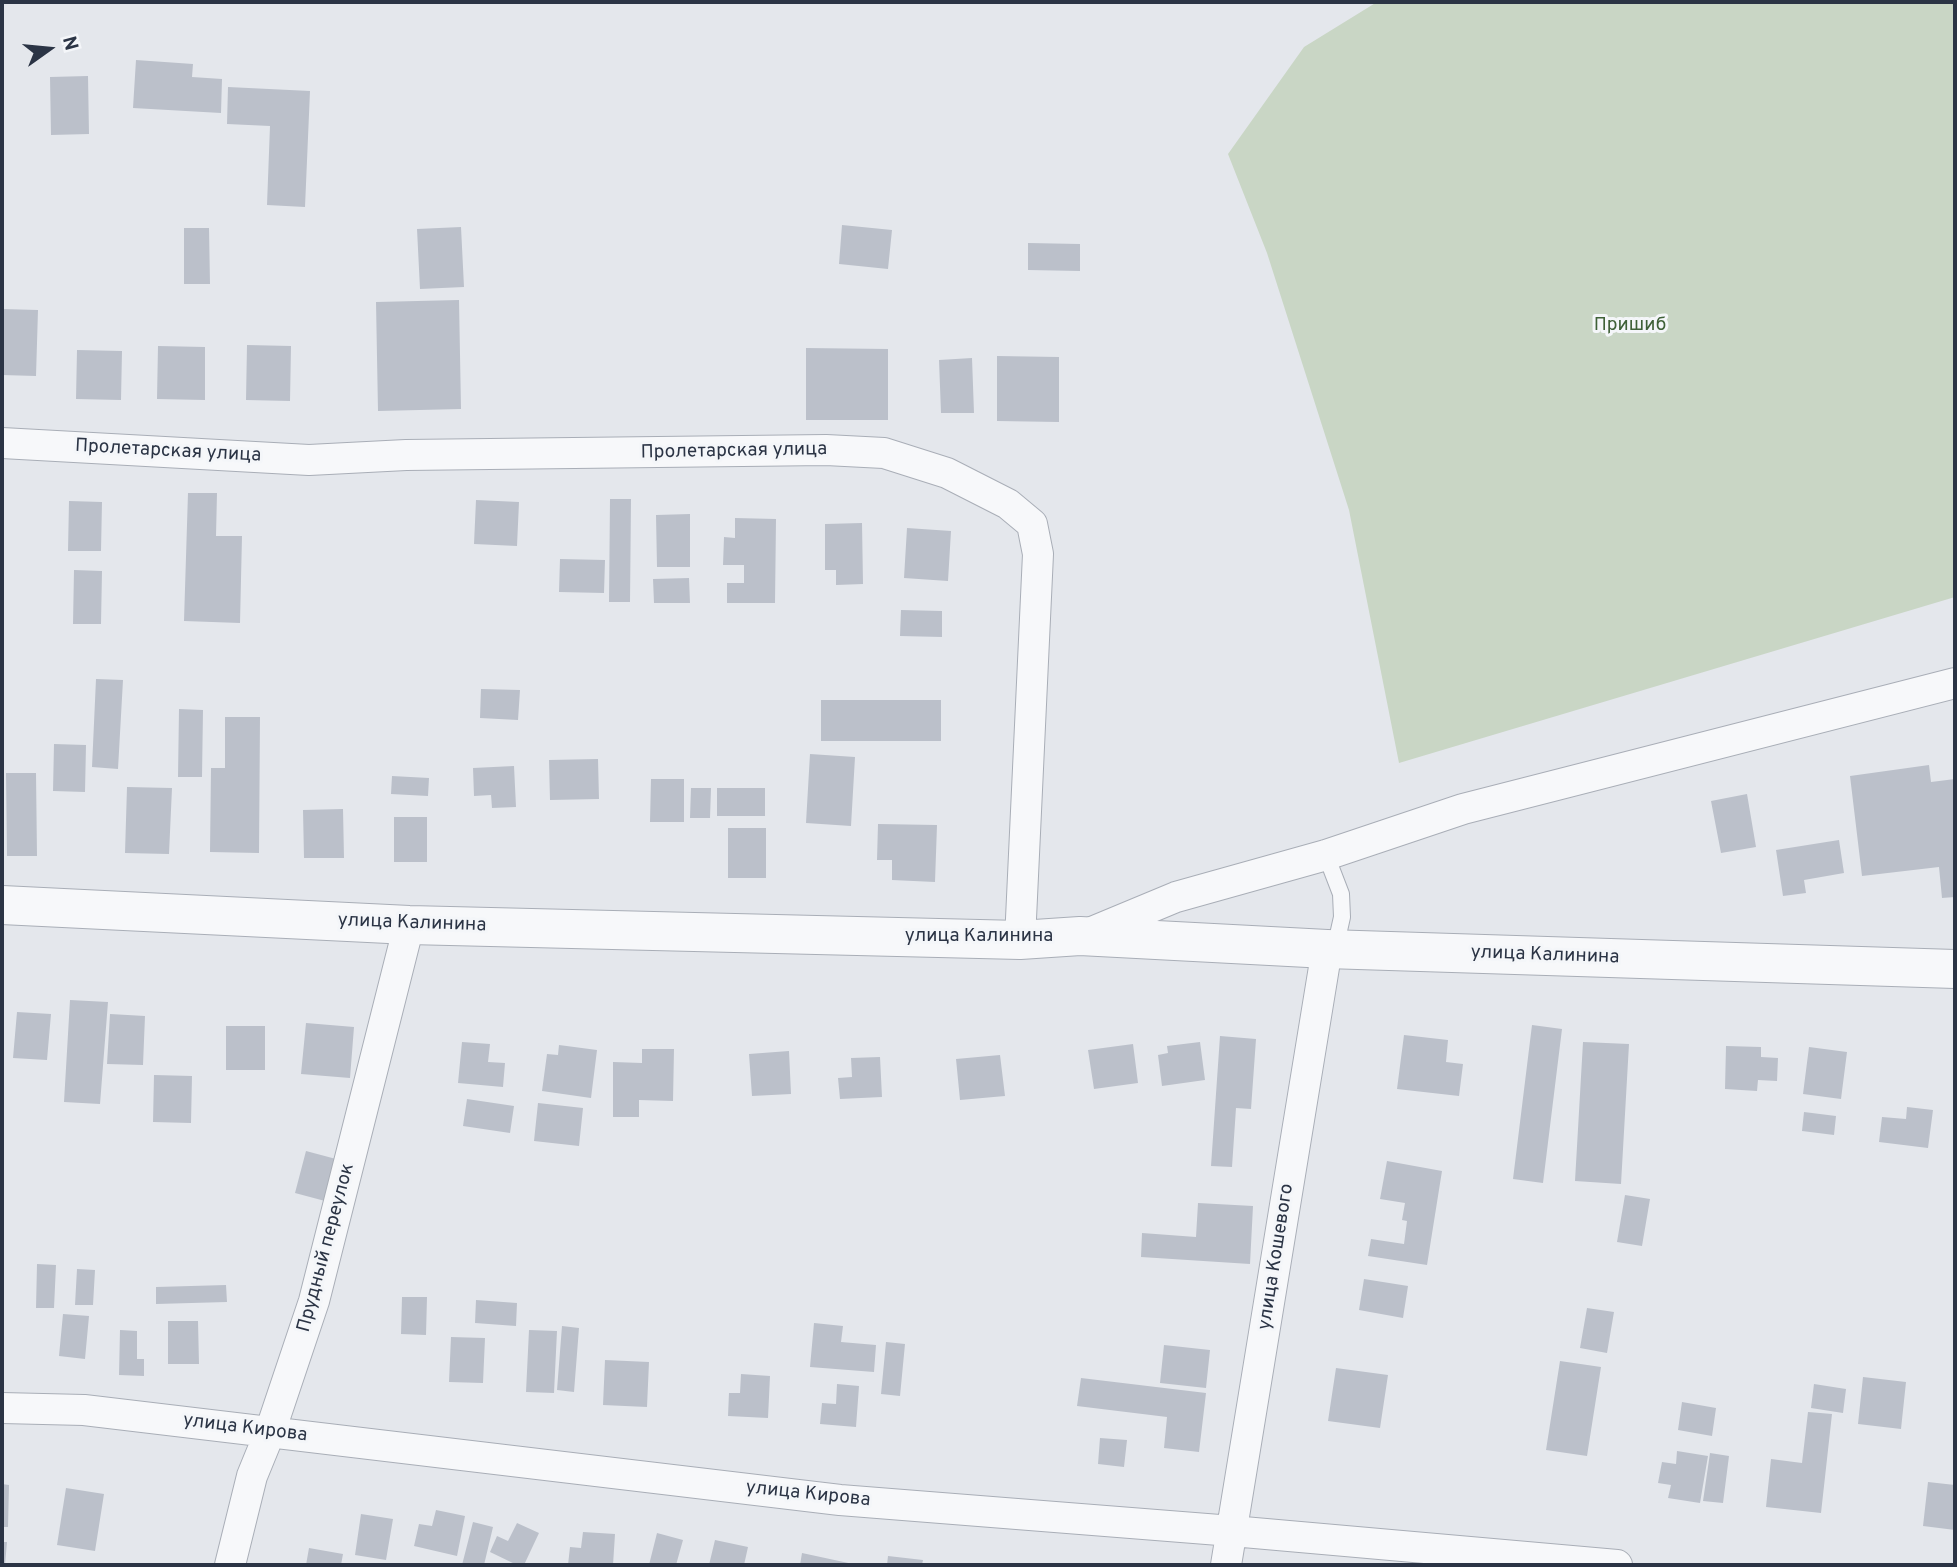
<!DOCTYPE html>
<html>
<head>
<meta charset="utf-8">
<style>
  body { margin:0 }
  #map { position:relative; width:1957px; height:1567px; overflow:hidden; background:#e4e7ec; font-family:Overpass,sans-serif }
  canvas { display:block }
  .frame { position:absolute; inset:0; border:4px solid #2b3445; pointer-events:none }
  .north { position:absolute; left:14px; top:14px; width:70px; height:70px; -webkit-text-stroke:5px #f4f6f9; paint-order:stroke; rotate:75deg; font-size:19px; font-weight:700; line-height:28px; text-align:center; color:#2b3445 }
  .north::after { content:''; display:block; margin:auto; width:24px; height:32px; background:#2b3445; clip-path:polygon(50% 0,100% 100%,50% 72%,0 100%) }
</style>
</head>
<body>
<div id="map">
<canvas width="1957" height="1567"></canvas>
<div class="frame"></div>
<div class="north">N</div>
</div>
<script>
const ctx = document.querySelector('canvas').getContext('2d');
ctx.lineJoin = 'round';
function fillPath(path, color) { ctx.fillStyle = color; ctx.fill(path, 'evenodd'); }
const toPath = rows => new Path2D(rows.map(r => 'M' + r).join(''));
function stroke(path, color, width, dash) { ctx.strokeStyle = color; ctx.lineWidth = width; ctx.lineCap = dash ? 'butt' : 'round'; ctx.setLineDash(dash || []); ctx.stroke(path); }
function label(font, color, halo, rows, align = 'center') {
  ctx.font = font + ' Overpass,sans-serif'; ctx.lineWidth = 6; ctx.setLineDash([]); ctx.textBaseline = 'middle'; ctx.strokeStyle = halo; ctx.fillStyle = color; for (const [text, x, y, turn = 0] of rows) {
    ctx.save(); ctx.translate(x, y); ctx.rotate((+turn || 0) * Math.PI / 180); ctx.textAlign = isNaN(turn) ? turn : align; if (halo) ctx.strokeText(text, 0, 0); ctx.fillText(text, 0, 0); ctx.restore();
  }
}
fillPath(toPath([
  [1377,2,1955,2,1955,597,1399,763,1349,510,1267,253,1228,154,1304,47]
]), '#c9d6c5');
fillPath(toPath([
  [136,60,193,64,192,77,222,79,221,113,133,108],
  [88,76,89,134,51,135,50,77],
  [228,87,310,91,305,207,267,205,270,126,227,124],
  [842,225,892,230,888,269,839,264],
  [461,227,464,287,420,289,417,229],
  [184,228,209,228,210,284,184,284],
  [1028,243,1080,244,1080,271,1028,270],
  [459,300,461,409,378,411,376,302],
  [2,309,38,310,36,376,2,375],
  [247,345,291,346,290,401,246,400],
  [158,346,205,347,205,400,157,399],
  [806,348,888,349,888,420,806,420],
  [77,350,122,351,121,400,76,399],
  [997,356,1059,357,1059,422,997,421],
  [972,358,974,413,941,413,939,360],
  [188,493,217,493,216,536,242,536,240,623,184,621],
  [610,499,631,499,630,602,609,602],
  [476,500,519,502,517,546,474,544],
  [69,501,102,502,101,551,68,551],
  [690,514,690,567,657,567,656,515],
  [735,518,776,519,775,603,727,603,727,583,744,583,744,565,723,565,724,537,735,538],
  [862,523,863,584,836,585,836,570,825,570,825,524],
  [907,528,951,531,948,581,904,578],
  [560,559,605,560,604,593,559,592],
  [74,570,102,571,101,624,73,624],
  [689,578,690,603,654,603,653,579],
  [901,610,942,611,942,637,900,636],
  [96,679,123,680,118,769,92,767],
  [481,689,520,690,518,720,480,718],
  [821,700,941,700,941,741,821,741],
  [179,709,203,710,202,777,178,777],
  [225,717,260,717,259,853,210,852,211,768,225,768],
  [54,744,86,745,85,792,53,791],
  [810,754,855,757,851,826,806,823],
  [598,759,599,799,550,800,549,760],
  [1929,765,1931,782,1955,779,1955,897,1942,898,1939,867,1862,876,1850,776],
  [514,766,516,807,492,808,491,795,474,796,473,768],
  [6,773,36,773,37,856,7,856],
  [392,776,429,778,428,796,391,794],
  [651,779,684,779,684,822,650,822],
  [127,787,172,788,169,854,125,853],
  [691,788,711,788,710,818,690,818],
  [717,788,765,788,765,816,717,816],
  [1747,794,1756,847,1721,853,1711,801],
  [343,809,344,858,304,858,303,810],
  [394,817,427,817,427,862,394,862],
  [878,824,937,825,935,882,892,880,892,860,877,860],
  [728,828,766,828,766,878,728,878],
  [1839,840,1844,873,1804,880,1806,893,1783,896,1776,850],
  [70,1000,108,1002,100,1104,64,1102],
  [17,1012,51,1014,47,1060,13,1058],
  [110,1014,145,1016,143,1065,107,1064],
  [306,1023,354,1027,350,1078,301,1074],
  [1532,1025,1562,1029,1543,1183,1513,1179],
  [226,1026,265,1026,265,1070,226,1070],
  [1404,1035,1448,1040,1446,1062,1463,1064,1459,1096,1397,1089],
  [1220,1036,1256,1039,1251,1109,1236,1108,1232,1167,1211,1166],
  [462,1042,490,1044,488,1062,505,1063,503,1087,458,1083],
  [1200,1042,1205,1080,1162,1086,1158,1055,1168,1053,1167,1046],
  [1583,1042,1629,1044,1621,1184,1575,1181],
  [1133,1044,1138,1083,1094,1089,1088,1050],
  [559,1045,597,1050,591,1098,542,1091,547,1054,558,1055],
  [1726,1046,1761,1047,1761,1057,1778,1058,1777,1081,1758,1080,1757,1091,1725,1089],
  [1809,1047,1847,1052,1841,1099,1803,1094],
  [642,1049,674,1049,673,1101,639,1100,639,1117,613,1117,613,1062,642,1063],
  [789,1051,791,1094,752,1096,749,1054],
  [1000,1055,1005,1096,960,1100,956,1059],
  [880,1057,882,1097,840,1099,838,1078,852,1077,851,1058],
  [154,1075,192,1076,191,1123,153,1122],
  [467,1099,514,1106,510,1133,463,1126],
  [538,1103,583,1108,579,1146,534,1141],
  [1907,1107,1933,1110,1928,1148,1879,1142,1882,1117,1906,1119],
  [1804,1112,1836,1116,1834,1135,1802,1131],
  [306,1151,336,1159,325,1201,295,1193],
  [1387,1161,1442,1171,1427,1265,1368,1256,1371,1239,1404,1244,1407,1221,1402,1220,1405,1203,1380,1199],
  [1625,1195,1650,1199,1642,1246,1617,1242],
  [1198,1203,1253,1206,1250,1264,1141,1257,1142,1233,1196,1237],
  [37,1264,56,1265,54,1308,36,1308],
  [77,1269,95,1270,93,1305,75,1305],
  [1364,1279,1408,1286,1403,1318,1359,1310],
  [226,1285,227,1302,156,1304,156,1287],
  [402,1297,427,1297,426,1335,401,1334],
  [476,1300,517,1303,516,1326,475,1323],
  [1587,1308,1614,1312,1607,1353,1580,1348],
  [63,1314,89,1316,85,1359,59,1356],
  [168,1321,198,1321,199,1364,168,1364],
  [814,1323,843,1326,841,1342,876,1345,874,1372,810,1367],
  [562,1326,579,1328,574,1392,557,1390],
  [120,1330,137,1331,137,1359,144,1359,144,1376,119,1375],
  [529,1330,557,1331,554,1393,526,1392],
  [451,1337,485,1338,483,1383,449,1382],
  [886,1342,905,1344,900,1396,881,1394],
  [1164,1345,1210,1350,1206,1388,1160,1383],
  [605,1360,649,1362,647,1407,603,1405],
  [1560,1361,1601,1367,1587,1456,1546,1450],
  [1336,1368,1388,1375,1380,1428,1328,1421],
  [741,1374,770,1376,768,1418,728,1416,729,1393,740,1393],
  [1863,1377,1906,1382,1901,1429,1858,1424],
  [1081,1378,1206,1393,1199,1452,1164,1448,1167,1417,1077,1406],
  [837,1384,859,1386,856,1427,820,1424,822,1403,836,1404],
  [1814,1384,1846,1389,1843,1413,1811,1408],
  [1682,1402,1716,1408,1712,1436,1678,1430],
  [1808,1412,1832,1414,1821,1513,1766,1507,1771,1459,1802,1463],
  [1100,1438,1127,1440,1124,1467,1098,1464],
  [1677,1451,1708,1456,1700,1503,1668,1498,1671,1485,1658,1483,1662,1462,1676,1464],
  [1710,1453,1729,1456,1723,1503,1703,1501],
  [1928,1482,1955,1485,1955,1530,1923,1526],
  [2,1484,9,1485,8,1527,2,1527],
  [66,1488,104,1494,95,1551,57,1545],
  [436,1510,465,1516,457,1556,414,1546,419,1524,432,1526],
  [361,1514,393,1519,386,1560,355,1555],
  [473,1522,493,1527,484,1565,462,1565],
  [517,1523,539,1533,524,1565,517,1565,490,1552,497,1536,508,1541],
  [583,1532,615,1534,613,1565,568,1565,570,1547,581,1548],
  [657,1533,683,1540,676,1565,649,1565],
  [715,1540,748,1547,744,1565,709,1565],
  [2,1542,7,1542,5,1565,2,1565],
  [309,1548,343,1554,341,1565,306,1565],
  [802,1553,853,1564,852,1565,800,1565],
  [888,1556,923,1560,922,1565,887,1565]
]), '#bbc0ca');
const service = toPath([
  [1326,855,1341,894,1342,917,1338,935,1328,947]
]);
const minor = toPath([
  [2,443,309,460,406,455,826,450,884,453,947,473,1008,504,1032,524,1038,554,1020,940],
  [1087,934,1176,897,1326,855,1463,809,1955,683],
  [2,1408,84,1410,840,1500,1232,1531,1617,1565],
  [230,1565,252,1476,270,1432,314,1301,409,925],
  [1226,1565,1327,949]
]);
const tertiary = toPath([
  [2,905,409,925,1020,940,1080,936,1327,949,1955,969]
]);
stroke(service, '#a9aeb7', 18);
stroke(minor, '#a9aeb7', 32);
stroke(tertiary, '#a9aeb7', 40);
stroke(service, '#f7f8fa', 16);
stroke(minor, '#f7f8fa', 30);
stroke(tertiary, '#f7f8fa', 38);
label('19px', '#3f6138', '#f4f6f9', [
  ["Пришиб",1630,326]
]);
label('19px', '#2b3445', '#f4f6f9', [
  ["Пролетарская улица",168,452,3],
  ["Пролетарская улица",734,452,-1],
  ["улица Калинина",412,924,2],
  ["улица Калинина",979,937],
  ["улица Калинина",1545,956,2],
  ["Прудный переулок",327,1248,-75],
  ["улица Кошевого",1277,1257,-81],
  ["улица Кирова",245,1429,7],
  ["улица Кирова",808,1495,6]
]);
</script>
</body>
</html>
